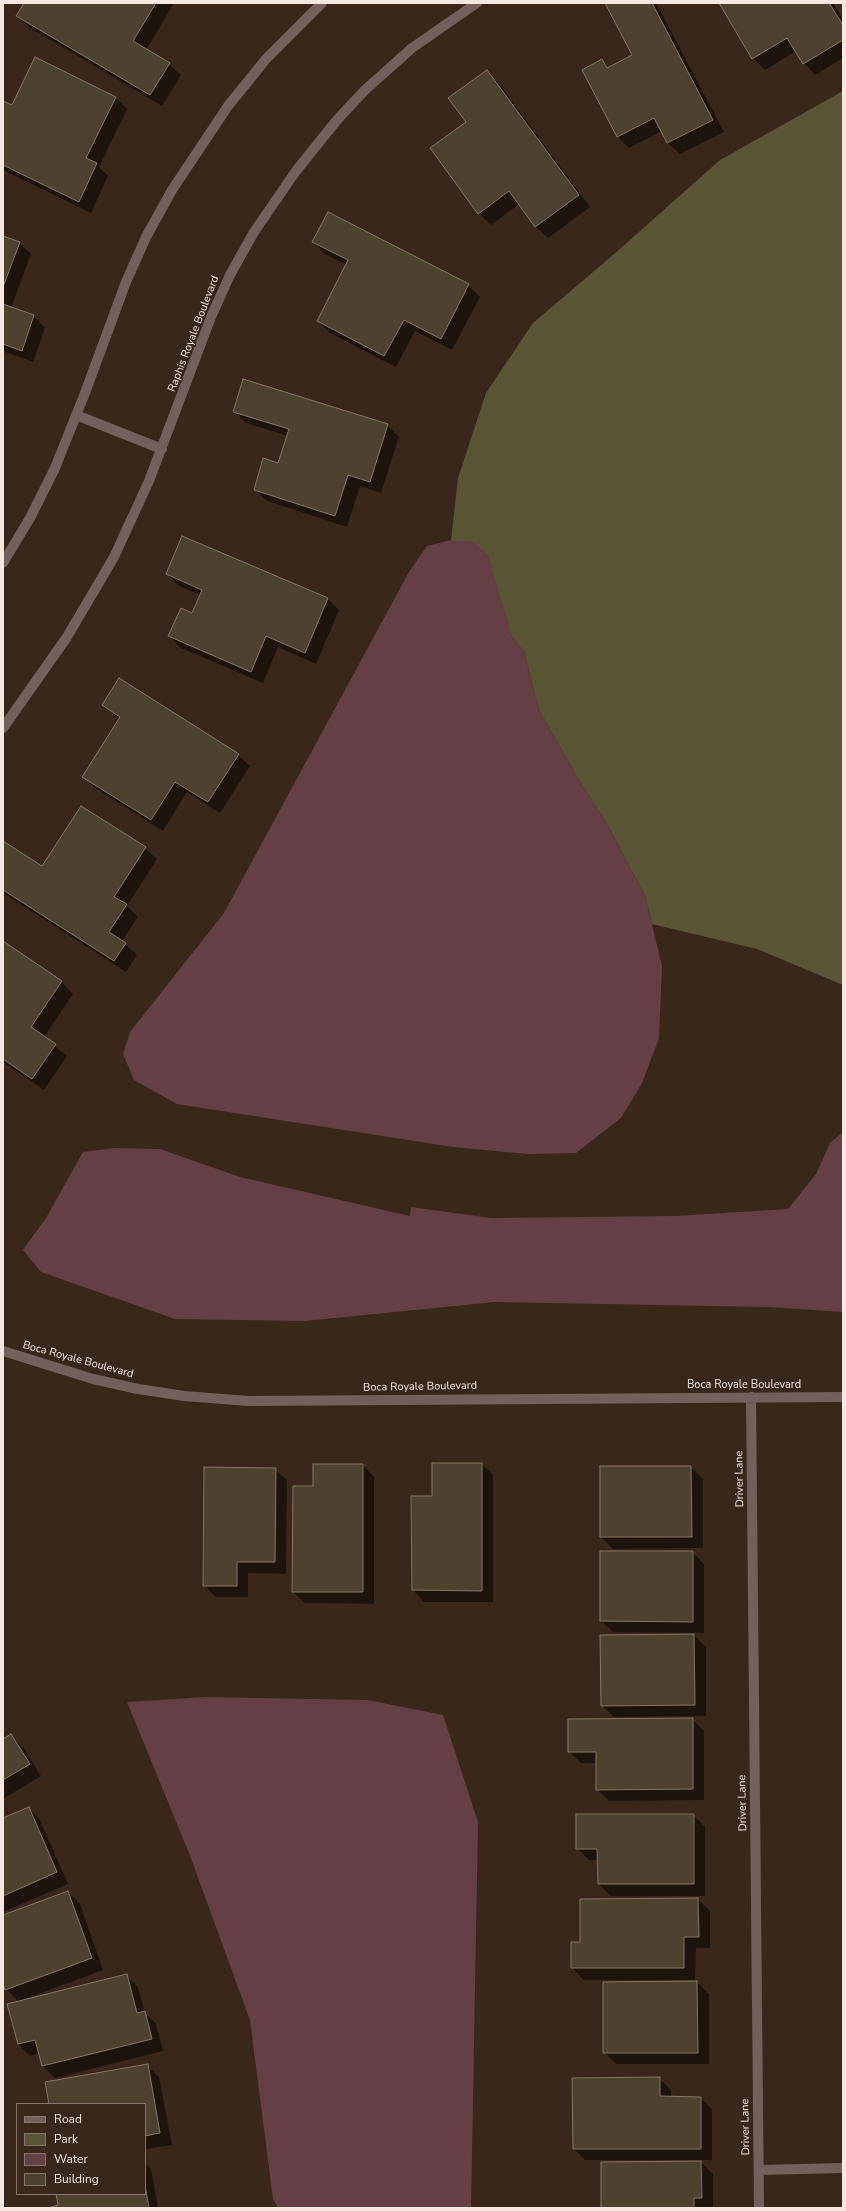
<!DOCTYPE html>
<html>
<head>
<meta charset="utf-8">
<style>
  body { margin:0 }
  #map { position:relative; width:846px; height:2211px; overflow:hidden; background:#39271c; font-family:"Nunito Sans",sans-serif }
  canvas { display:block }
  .frame { position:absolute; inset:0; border:4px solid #f4e8e1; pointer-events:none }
  .legend { position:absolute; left:16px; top:2103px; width:130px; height:92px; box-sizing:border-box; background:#39271c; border:1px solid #84746b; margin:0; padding:5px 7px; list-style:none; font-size:12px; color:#f4e8e1 }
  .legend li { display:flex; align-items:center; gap:8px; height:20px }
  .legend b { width:20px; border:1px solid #84746b }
</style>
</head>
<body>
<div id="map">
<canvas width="846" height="2211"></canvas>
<div class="frame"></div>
<ul class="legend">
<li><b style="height:5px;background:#72605c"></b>Road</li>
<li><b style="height:11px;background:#5a5535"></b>Park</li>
<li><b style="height:11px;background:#653f45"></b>Water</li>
<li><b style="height:11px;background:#4d412f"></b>Building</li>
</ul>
</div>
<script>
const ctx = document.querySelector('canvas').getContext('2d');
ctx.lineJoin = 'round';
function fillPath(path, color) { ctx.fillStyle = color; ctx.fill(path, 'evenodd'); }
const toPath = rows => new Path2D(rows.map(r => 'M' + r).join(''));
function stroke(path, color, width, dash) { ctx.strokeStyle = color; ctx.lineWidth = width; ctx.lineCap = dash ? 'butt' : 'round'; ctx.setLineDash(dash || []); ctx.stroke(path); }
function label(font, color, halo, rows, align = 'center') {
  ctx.font = font + ' "Nunito Sans",sans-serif'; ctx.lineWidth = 3; ctx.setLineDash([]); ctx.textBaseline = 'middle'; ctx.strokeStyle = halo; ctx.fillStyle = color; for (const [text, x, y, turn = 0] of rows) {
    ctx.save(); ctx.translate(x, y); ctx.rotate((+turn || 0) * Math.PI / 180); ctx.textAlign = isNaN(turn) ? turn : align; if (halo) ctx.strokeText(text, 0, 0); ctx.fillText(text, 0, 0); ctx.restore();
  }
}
fillPath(toPath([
  [843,91,843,985,757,949,652,924,645,896,606,822,580,782,539,710,524,652,512,637,501,603,451,540,458,478,486,393,533,323,613,255,720,160]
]), '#5a5535');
fillPath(toPath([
  [451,540,473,542,488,555,512,637,524,652,539,710,580,782,606,822,645,896,662,966,659,1038,642,1083,621,1118,576,1153,528,1154,453,1147,177,1104,134,1080,123,1054,130,1032,224,913,409,572,427,546],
  [843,1132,843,1312,769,1307,495,1302,305,1321,175,1319,41,1272,23,1250,46,1218,83,1152,115,1148,160,1149,240,1177,410,1216,411,1207,491,1218,676,1216,788,1209,816,1174,830,1143],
  [205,1697,367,1700,443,1715,478,1822,471,2208,278,2208,273,2199,250,2020,189,1853,127,1702]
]), '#653f45');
fillPath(toPath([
  [25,3,174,3,146,50,169,64,181,75,162,106,29,27,17,16],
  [606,3,656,3,724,132,680,154,668,143,662,131,629,148,618,137,602,60,609,68,634,56],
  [720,3,833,3,843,19,843,58,815,75,804,63,796,51,765,70,753,58],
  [35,59,116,98,127,109,99,167,108,176,91,213,3,170,3,102,12,106],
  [486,71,498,82,590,207,548,238,536,227,519,204,491,225,479,213,431,149,467,122],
  [3,237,19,243,31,254,11,308,34,316,45,328,33,362,3,351],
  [314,242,468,285,480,297,452,350,415,331,396,367,330,333,318,321,347,265,325,254],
  [234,411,387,425,399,437,381,493,360,486,347,527,267,501,255,490,279,464,288,436,246,423],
  [167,574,328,599,339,610,316,664,278,647,263,683,181,648,169,636,193,614,201,595,179,586],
  [103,705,238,755,250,766,220,813,187,792,163,831,95,788,84,777,120,720],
  [3,842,43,867,145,848,157,859,127,906,138,917,122,941,137,955,126,972,3,893],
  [3,942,62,982,73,994,44,1037,67,1056,44,1090,3,1062],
  [482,1464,493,1475,493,1602,424,1602,413,1590,433,1497],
  [363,1465,374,1477,374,1604,305,1603,293,1592,314,1487],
  [601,1467,691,1467,703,1479,703,1548,613,1549,601,1537],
  [275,1469,287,1480,286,1574,248,1573,248,1597,216,1597,204,1585],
  [692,1552,704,1564,704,1633,613,1632,601,1621],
  [694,1635,706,1647,706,1716,614,1717,602,1705],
  [692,1719,704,1731,704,1800,609,1801,597,1789,597,1763,581,1763,569,1751],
  [11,1736,23,1747,41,1776,3,1799,3,1741],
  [29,1808,40,1820,68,1884,3,1912,3,1819],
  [693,1815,705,1827,705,1896,611,1896,599,1884,599,1860,589,1860,577,1848],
  [68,1892,80,1904,103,1970,20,2001,126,1975,138,1987,145,2013,156,2024,163,2051,55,2078,43,2066,40,2053,30,2056,18,2044,8,2004,19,2002,6,1989,3,1981,3,1916],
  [698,1899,710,1911,710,1948,696,1948,695,1980,584,1980,572,1968,572,1943,581,1943],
  [697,1982,709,1994,709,2064,616,2064,604,2052],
  [147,2065,159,2077,172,2145,145,2149,145,2104,50,2104],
  [659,2078,671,2090,671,2097,701,2098,712,2109,712,2160,585,2160,574,2149],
  [701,2162,713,2174,713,2208,602,2208],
  [145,2163,151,2169,158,2208,49,2208,59,2206,57,2194,145,2194]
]), '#0007');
const building = toPath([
  [24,3,156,3,133,41,170,63,150,95,16,16,24,3],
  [605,3,652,3,713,120,667,143,654,118,617,137,582,70,602,59,607,68,632,55,605,3],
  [719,3,829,3,843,25,843,40,803,64,787,38,752,59,719,3],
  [35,57,116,97,86,158,97,163,79,202,3,165,3,101,12,105,35,57],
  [487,70,579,195,535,227,509,191,478,214,430,148,466,122,448,98,487,70],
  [328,212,469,284,441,339,404,320,384,356,317,321,348,260,312,242,328,212],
  [3,236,20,242,3,287,3,236],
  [3,304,34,315,22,351,3,344,3,304],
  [243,379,388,424,370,482,348,475,335,516,254,490,263,458,278,463,289,429,233,412,243,379],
  [182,536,328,598,305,653,266,636,251,672,168,636,181,608,192,613,202,590,166,574,182,536],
  [119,678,239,754,208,802,175,782,151,820,82,777,120,717,102,705,119,678],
  [81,806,146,847,114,897,127,904,109,932,126,943,114,961,3,890,3,841,42,866,81,806],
  [3,941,62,981,31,1027,56,1044,32,1079,3,1059,3,941],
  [432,1463,482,1463,482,1591,412,1590,411,1496,432,1496,432,1463],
  [313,1464,363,1464,363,1592,292,1592,293,1486,313,1486,313,1464],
  [600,1466,691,1466,692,1537,600,1537,600,1466],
  [204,1467,276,1468,275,1562,237,1562,237,1586,203,1586,204,1467],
  [600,1551,693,1551,693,1622,600,1621,600,1551],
  [694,1634,695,1705,601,1706,600,1635,694,1634],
  [693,1718,693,1789,596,1790,596,1752,568,1752,568,1719,693,1718],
  [11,1734,30,1764,3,1780,3,1739,11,1734],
  [29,1807,57,1872,3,1896,3,1818,29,1807],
  [576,1814,694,1814,694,1884,598,1884,597,1849,576,1849,576,1814],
  [68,1891,92,1958,5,1990,3,1984,3,1915,68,1891],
  [698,1898,699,1937,684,1937,684,1968,571,1968,571,1942,580,1942,580,1899,698,1898],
  [127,1974,137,2013,145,2011,152,2039,42,2066,35,2040,18,2044,7,2004,127,1974],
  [697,1981,698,2053,603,2053,603,1982,697,1981],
  [148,2064,160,2133,145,2136,145,2104,49,2104,45,2082,148,2064],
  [660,2077,660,2096,701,2097,701,2149,573,2149,572,2078,660,2077],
  [701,2161,702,2198,694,2198,694,2208,601,2208,601,2162,701,2161],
  [145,2185,149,2208,48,2208,58,2205,56,2194,145,2194,145,2185]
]);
fillPath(building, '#4d412f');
stroke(building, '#837663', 1);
stroke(toPath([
  [76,415,162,449],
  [3,563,30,518,55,468,85,393,126,282,146,237,172,190,228,106,266,59,322,3],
  [3,728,67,637,114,557,149,481,211,317,230,275,254,232,296,171,337,120,365,90,412,48,477,3],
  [3,1351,93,1379,138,1389,184,1396,248,1401,843,1397],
  [751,1397,759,2208],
  [759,2170,843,2168]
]), '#72605c', 10);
label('11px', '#f4e8e1', '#39271c', [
  ["Raphis Royale Boulevard",194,334,-69],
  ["Boca Royale Boulevard",78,1360,15],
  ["Boca Royale Boulevard",744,1385],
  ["Boca Royale Boulevard",420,1387,-1],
  ["Driver Lane",740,1479,-91],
  ["Driver Lane",743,1803,-91],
  ["Driver Lane",746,2127,-91]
]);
</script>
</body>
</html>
